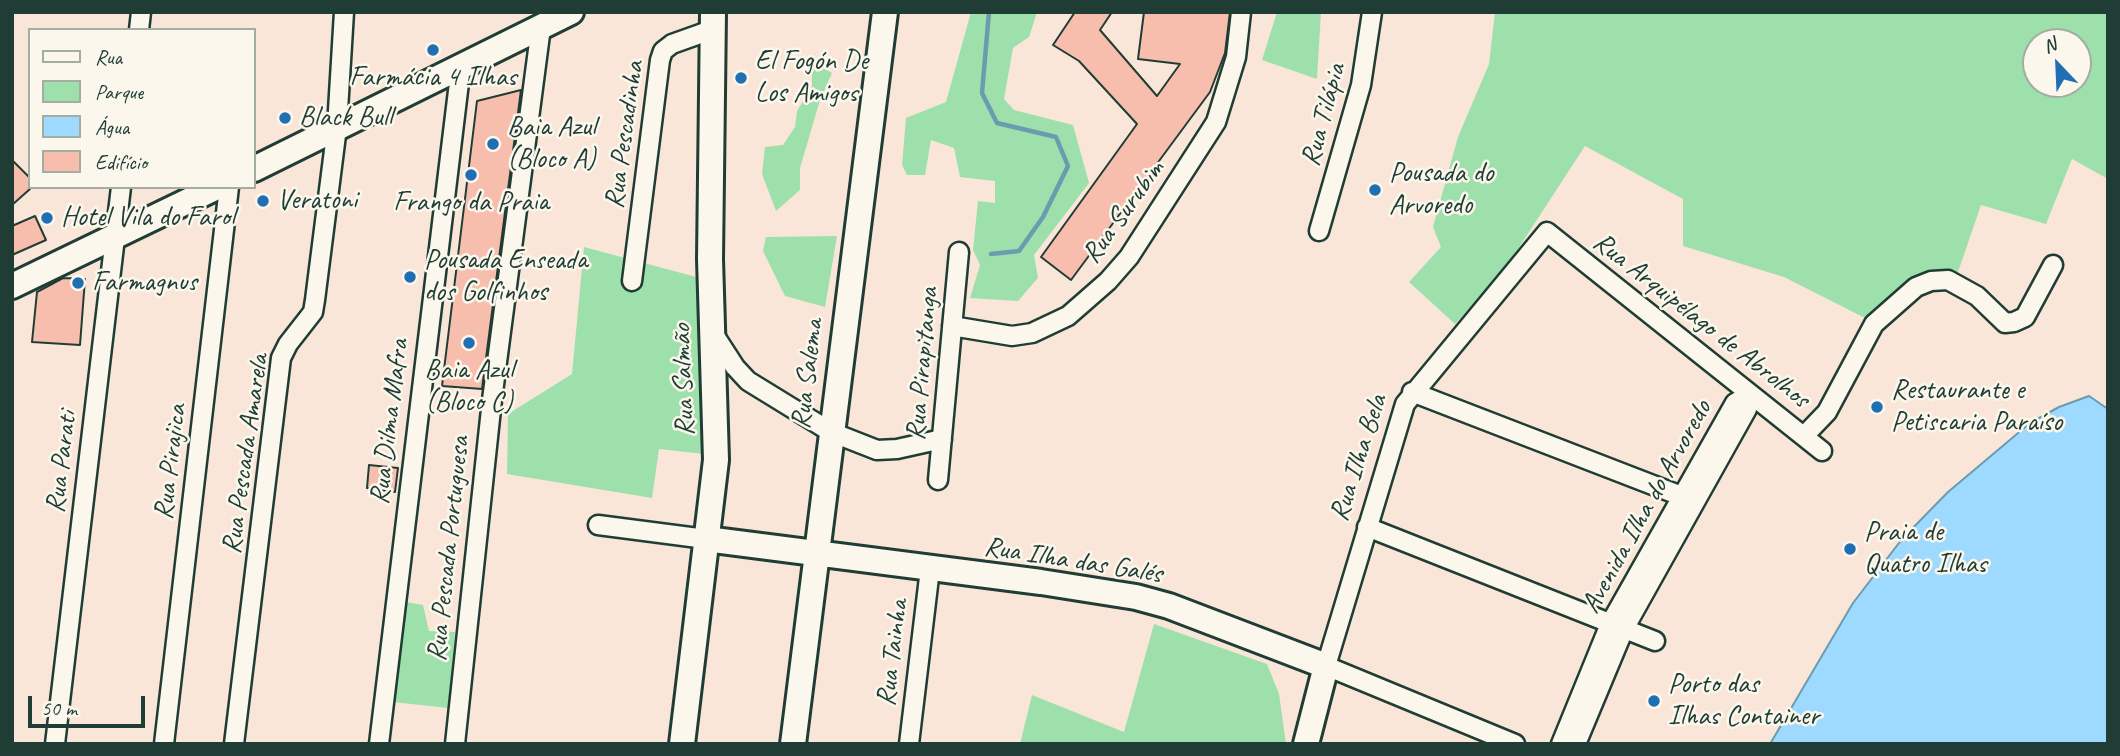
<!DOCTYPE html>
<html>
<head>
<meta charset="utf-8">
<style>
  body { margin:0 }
  #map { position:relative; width:2120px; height:756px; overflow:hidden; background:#fae6d9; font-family:Caveat,sans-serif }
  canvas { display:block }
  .frame { position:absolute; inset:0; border:14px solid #1f3d34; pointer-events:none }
  .legend { position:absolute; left:28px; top:28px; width:228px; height:161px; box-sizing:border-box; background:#fbf7ec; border:2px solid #a3ada2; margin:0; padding:9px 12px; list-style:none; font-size:21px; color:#1f3d34 }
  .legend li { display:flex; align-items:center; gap:14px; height:35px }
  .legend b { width:35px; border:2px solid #a3ada2 }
  .north { position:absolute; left:2022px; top:28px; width:70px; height:70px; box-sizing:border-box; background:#fbf7ec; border:2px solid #a3ada2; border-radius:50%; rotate:337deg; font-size:19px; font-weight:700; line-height:28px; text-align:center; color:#1f3d34 }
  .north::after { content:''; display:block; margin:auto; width:24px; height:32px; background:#1f6fb2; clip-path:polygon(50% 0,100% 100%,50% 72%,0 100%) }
  .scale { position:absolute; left:28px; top:696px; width:117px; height:32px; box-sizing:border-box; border:4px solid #1f3d34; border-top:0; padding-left:9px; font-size:21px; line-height:24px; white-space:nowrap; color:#1f3d34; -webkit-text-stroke:5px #fbf7ec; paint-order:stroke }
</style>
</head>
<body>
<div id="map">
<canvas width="2120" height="756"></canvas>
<div class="frame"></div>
<ul class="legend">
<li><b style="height:9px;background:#fbf7ec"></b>Rua</li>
<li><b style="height:19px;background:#9de0ab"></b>Parque</li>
<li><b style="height:19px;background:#9ed9ff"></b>Água</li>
<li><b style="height:19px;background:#f7beae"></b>Edifício</li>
</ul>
<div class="north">N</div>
<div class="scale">50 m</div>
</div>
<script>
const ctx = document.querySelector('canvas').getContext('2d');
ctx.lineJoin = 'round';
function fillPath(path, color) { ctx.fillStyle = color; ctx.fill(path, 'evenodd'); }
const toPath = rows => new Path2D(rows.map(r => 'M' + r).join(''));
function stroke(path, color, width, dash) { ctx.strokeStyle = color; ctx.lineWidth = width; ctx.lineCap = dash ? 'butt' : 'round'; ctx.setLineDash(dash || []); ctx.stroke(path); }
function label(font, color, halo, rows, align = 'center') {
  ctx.font = font + ' Caveat,sans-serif'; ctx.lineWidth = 5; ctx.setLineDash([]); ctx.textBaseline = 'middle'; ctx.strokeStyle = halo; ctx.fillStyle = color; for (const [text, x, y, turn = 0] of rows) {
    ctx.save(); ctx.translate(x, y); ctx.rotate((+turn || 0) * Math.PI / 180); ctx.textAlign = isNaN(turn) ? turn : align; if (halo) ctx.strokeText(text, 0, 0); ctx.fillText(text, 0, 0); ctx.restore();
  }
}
fillPath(toPath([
  [971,12,1037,12,1029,37,1013,48,1004,99,1014,110,1073,125,1089,183,1034,255,1038,278,1018,301,970,298,980,265,973,250,978,201,995,203,995,181,960,177,954,148,931,140,925,175,907,175,902,165,906,118,946,102],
  [1277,12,1321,12,1317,79,1262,60],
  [1495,12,2108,12,2108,179,2072,159,2046,224,1981,205,1957,275,1936,275,1869,320,1784,277,1683,246,1683,199,1585,146,1501,275,1455,324,1409,282,1441,247,1433,227,1458,137,1489,64],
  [2036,42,2078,42,2078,84,2036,84],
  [812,61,832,73,820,100,800,168,800,190,776,211,762,174,765,147,783,145,795,127,797,111,812,86],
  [837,236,825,307,785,296,763,251,766,237],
  [584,247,700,278,704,454,659,449,652,498,507,474,508,414,572,374],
  [406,602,423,605,429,631,455,632,448,708,393,702],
  [1154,624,1267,664,1279,694,1286,744,1020,744,1032,695,1124,732]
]), '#9de0ab');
const water = toPath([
  [2089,396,2108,409,2108,744,1770,744,1853,603,1902,539,1948,492,2030,423,2059,407,2089,396]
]);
fillPath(water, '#9ed9ff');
stroke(water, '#6b9bae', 2);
stroke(toPath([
  [989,12,982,93,997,123,1056,137,1068,166,1043,217,1019,251,991,254]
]), '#6b9bae', 4.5);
const building = toPath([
  [1075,12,1112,12,1100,30,1157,96,1180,64,1138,59,1144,12,1230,12,1225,53,1210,92,1071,280,1041,257,1137,124,1079,61,1053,45,1075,12],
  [521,90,482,389,442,386,477,101,521,90],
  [12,160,30,178,30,189,12,205,12,160],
  [35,216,46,240,12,255,12,226,35,216],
  [63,278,85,279,80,345,32,342,37,292,63,278],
  [369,465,398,468,395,492,367,488,369,465]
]);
fillPath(building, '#f7beae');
stroke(building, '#1f3d34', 2);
const street = toPath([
  [139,30,141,12],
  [1319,231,1361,85,1372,12],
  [632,281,660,60,663,51,672,44,714,29],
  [952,326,1012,336,1032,333,1068,316,1108,281,1129,257,1216,122,1236,57,1241,12],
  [713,333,735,367,748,381,831,432,877,450,897,449,942,439],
  [1412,392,1689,499],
  [1804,436,1827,412,1874,324,1916,287,1931,281,1948,280,1977,296,2005,323,2014,322,2025,317,2053,265],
  [938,480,959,252],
  [598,525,706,539],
  [1367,527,1655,641],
  [55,744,121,187],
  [164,744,229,187],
  [234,744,281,358,288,344,313,312,315,300,337,127,344,12],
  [379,744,461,66],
  [455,744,492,400,541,27],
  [909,744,930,569],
  [1515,744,1326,666,1405,404,1547,232,1822,451],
  [1561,744,1610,624,1735,403,1750,394],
  [1576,744,1624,629,1747,409,1750,394]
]);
const secondary = toPath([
  [254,169,571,12],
  [12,286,217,187],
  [706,539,1041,582,1136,597,1169,606,1326,666,1306,744],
  [682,744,716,460,710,259,713,12],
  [793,744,885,12]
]);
stroke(street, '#1f3d34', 23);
stroke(secondary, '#1f3d34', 30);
stroke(street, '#fbf7ec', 18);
stroke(secondary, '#fbf7ec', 24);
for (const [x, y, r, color] of [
  [433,50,7,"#1f6fb2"],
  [741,78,7,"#1f6fb2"],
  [285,118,7,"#1f6fb2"],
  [493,144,7,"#1f6fb2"],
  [471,175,7,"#1f6fb2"],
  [1375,190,7,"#1f6fb2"],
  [263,201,7,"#1f6fb2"],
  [47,218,7,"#1f6fb2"],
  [410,277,7,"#1f6fb2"],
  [78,283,7,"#1f6fb2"],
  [469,343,7,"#1f6fb2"],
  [1877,407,7,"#1f6fb2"],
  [1850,549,7,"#1f6fb2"],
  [1654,701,7,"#1f6fb2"]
]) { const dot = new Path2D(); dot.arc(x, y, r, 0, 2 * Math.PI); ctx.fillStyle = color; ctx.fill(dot); stroke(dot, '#fbf7ec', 2.5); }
label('28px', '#1f3d34', '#fbf7ec', [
  ["El Fogón De",755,62],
  ["Los Amigos",755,94],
  ["Farmácia 4 Ilhas",433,78,"center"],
  ["Black Bull",299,118],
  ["Baia Azul",507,128],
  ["(Bloco A)",507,160],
  ["Pousada do",1389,174],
  ["Arvoredo",1389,206],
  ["Veratoni",277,201],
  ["Frango da Praia",471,203,"center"],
  ["Hotel Vila do Farol",61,218],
  ["Pousada Enseada",424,261],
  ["dos Golfinhos",424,293],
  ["Farmagnus",92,283],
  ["Baia Azul",469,371,"center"],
  ["(Bloco C)",469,403,"center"],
  ["Restaurante e",1891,391],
  ["Petiscaria Paraíso",1891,423],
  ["Praia de",1864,533],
  ["Quatro Ilhas",1864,565],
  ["Porto das",1668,685],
  ["Ilhas Container",1668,717]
], 'left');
label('28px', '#1f3d34', '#fbf7ec', [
  ["Rua Tilápia",1324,115,-75],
  ["Rua Pescadinha",625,135,-82],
  ["Rua Surubim",1124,212,-54],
  ["Rua Arquipélago de Abrolhos",1701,321,38],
  ["Rua Pirapitanga",923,364,-85],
  ["Rua Salema",808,374,-83],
  ["Rua Salmão",684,380,-92],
  ["Rua Dilma Mafra",390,422,-83],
  ["Rua Pescada Amarela",246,454,-82],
  ["Rua Ilha Bela",1359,458,-72],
  ["Rua Parati",62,462,-83],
  ["Rua Pirajica",171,462,-83],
  ["Avenida Ilha do Arvoredo",1647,507,-61],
  ["Rua Pescada Portuguesa",449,549,-84],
  ["Rua Ilha das Galés",1073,561,9],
  ["Rua Tainha",893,653,-83]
]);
</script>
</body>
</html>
